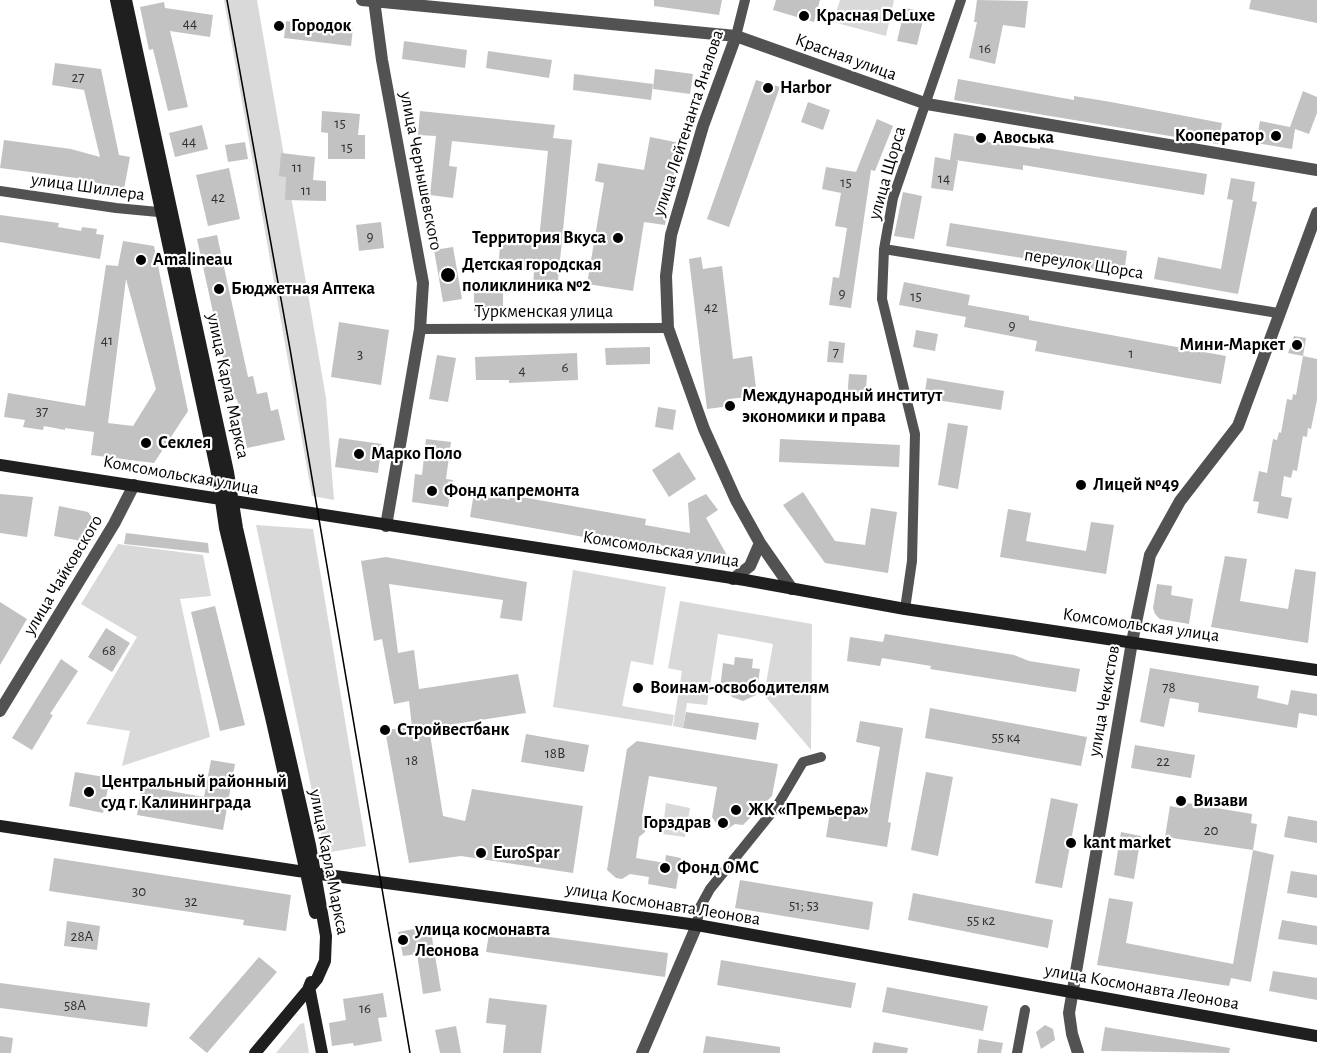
<!DOCTYPE html>
<html>
<head>
<meta charset="utf-8">
<style>
  body { margin:0 }
  canvas { display:block; background:#fff }
</style>
</head>
<body>
<canvas width="1317" height="1053"></canvas>
<script>
const ctx = document.querySelector('canvas').getContext('2d');
ctx.lineJoin = 'round';
function fillPath(path, color) { ctx.fillStyle = color; ctx.fill(path, 'evenodd'); }
const toPath = rows => new Path2D(rows.map(r => 'M' + r).join(''));
function stroke(path, color, width, dash) { ctx.strokeStyle = color; ctx.lineWidth = width; ctx.lineCap = dash ? 'butt' : 'round'; ctx.setLineDash(dash || []); ctx.stroke(path); }
function label(font, color, halo, rows, align = 'center') {
  ctx.font = font + ' "Alegreya Sans",sans-serif'; ctx.lineWidth = 4.5; ctx.setLineDash([]); ctx.textBaseline = 'middle'; ctx.strokeStyle = halo; ctx.fillStyle = color; for (const [text, x, y, turn = 0] of rows) {
    ctx.save(); ctx.translate(x, y); ctx.rotate((+turn || 0) * Math.PI / 180); ctx.textAlign = isNaN(turn) ? turn : align; if (halo) ctx.strokeText(text, 0, 0); ctx.fillText(text, 0, 0); ctx.restore();
  }
}
fillPath(toPath([
  [224,0,257,0,326,398,334,500,312,496],
  [840,0,894,0,886,36,833,22],
  [256,525,313,529,366,846,325,853],
  [118,544,203,555,211,596,180,599,210,737,122,766,130,731,86,724,137,637,81,604],
  [573,570,666,587,653,665,631,661,622,706,674,715,672,726,553,707],
  [680,601,812,624,811,750,764,695,773,644,748,639,718,634,707,705,687,703,683,728,673,726,682,671,668,668],
  [666,803,690,808,685,837,662,834],
  [304,1023,309,1053,276,1053,300,1024]
]), '#d9d9d9');
fillPath(toPath([
  [654,0,722,0,719,15,654,6],
  [776,0,820,0,814,22,773,10],
  [977,0,1028,1,1025,28,1003,25,995,64,969,58,977,22,974,22],
  [1251,0,1317,0,1317,23,1249,9],
  [164,2,165,8,213,15,210,37,170,31,188,107,168,111,153,49,149,50,140,7],
  [905,8,925,12,917,45,897,41],
  [286,21,353,28,351,46,284,38],
  [404,41,467,50,465,68,402,59],
  [488,51,552,60,549,78,486,68],
  [55,63,101,69,119,155,130,157,124,189,76,178,0,168,4,140,71,149,100,157,84,90,52,85],
  [655,69,693,74,690,94,653,89],
  [574,74,653,84,651,100,573,90],
  [958,79,1074,100,1074,96,1111,102,1222,123,1218,144,954,100],
  [756,80,780,87,729,227,707,219],
  [1303,91,1317,97,1317,113,1309,134,1295,129,1292,149,1256,143,1260,121,1290,127],
  [808,102,830,110,823,130,801,122],
  [322,111,360,114,358,135,365,135,365,159,328,159,328,133,321,132],
  [420,111,555,125,553,138,572,140,557,290,533,287,534,271,498,268,501,236,539,240,548,151,452,141,449,166,457,167,453,198,430,195,436,136,418,135],
  [877,119,893,126,875,171,871,170,851,308,829,305,833,277,839,278,847,228,835,226,841,193,822,189,826,167,856,172],
  [202,125,208,149,175,157,169,133],
  [954,133,988,139,988,142,1040,149,1040,147,1207,174,1204,195,1023,165,1023,170,955,160,958,161,953,191,931,188,935,157,950,160],
  [650,137,680,143,665,225,644,222,633,291,587,284,604,183,595,181,598,163,644,170],
  [245,142,248,159,228,162,225,145],
  [281,153,315,157,313,180,326,181,326,201,285,200,286,177,279,176],
  [229,168,240,219,208,226,196,175],
  [1231,178,1255,182,1252,201,1257,202,1238,294,1154,279,1158,257,1221,269,1233,200,1227,199],
  [903,192,922,196,914,239,894,236],
  [0,215,59,223,58,227,81,231,82,227,97,229,96,234,104,235,100,259,0,242],
  [381,222,384,248,359,251,356,225],
  [950,223,1127,251,1124,274,946,246],
  [217,235,248,377,253,376,257,394,267,392,271,411,278,409,285,440,247,448,237,399,234,399,230,381,228,381,197,239],
  [123,241,154,246,188,411,154,463,91,455,94,432,65,428,65,430,44,426,43,430,23,427,25,420,4,417,8,393,85,406,106,265,118,266],
  [126,279,156,389,133,426,108,423],
  [453,247,462,299,443,302,434,250],
  [701,257,703,269,722,266,733,359,752,356,757,396,729,399,730,406,707,409,689,259],
  [904,282,970,295,968,305,1029,316,1029,320,1226,356,1221,384,1035,351,1037,341,964,327,966,317,899,305],
  [503,292,503,311,474,311,474,293],
  [339,322,389,330,381,385,331,377],
  [916,330,938,334,935,351,913,347],
  [1294,336,1306,338,1303,356,1288,353],
  [829,341,845,343,843,363,827,362],
  [650,347,650,364,606,365,605,348],
  [577,353,578,380,509,383,509,380,476,380,475,357],
  [437,355,456,358,448,402,429,399],
  [1303,356,1317,359,1317,400,1311,429,1308,428,1307,437,1303,436,1297,471,1293,470,1291,478,1284,476,1281,496,1292,498,1288,519,1257,513,1259,502,1253,501,1259,471,1267,473,1273,439,1277,440,1279,432,1281,433,1287,399,1292,400,1293,394,1296,395],
  [849,374,867,375,865,402,847,400],
  [927,378,1004,391,1001,410,924,398],
  [658,407,676,410,673,430,655,427],
  [948,423,968,426,958,489,938,485],
  [339,438,382,444,378,473,335,467],
  [426,439,451,442,446,479,453,480,448,507,412,502,415,474,422,475],
  [780,439,900,445,899,467,779,462],
  [679,452,696,479,669,497,652,470],
  [803,492,835,541,865,545,871,508,897,512,888,573,825,563,783,505],
  [474,493,509,500,510,495,646,519,645,525,690,533,688,503,706,494,718,510,706,518,728,557,642,542,641,547,470,517],
  [0,494,33,497,27,537,0,533],
  [59,506,88,512,93,519,81,541,54,536],
  [1008,509,1031,513,1026,541,1086,551,1091,522,1114,525,1106,574,1000,557],
  [126,533,208,543,209,553,124,544],
  [1225,556,1247,559,1240,601,1288,609,1295,569,1316,572,1308,643,1211,627],
  [386,557,527,582,522,621,500,618,503,600,389,584,398,653,414,650,419,689,518,674,526,713,429,728,443,816,465,821,472,789,583,806,573,873,461,856,409,863,385,730,412,727,409,701,394,704,382,639,374,641,361,561],
  [1157,584,1172,586,1171,595,1193,599,1189,624,1160,619,1155,614,1153,608],
  [0,602,27,619,0,665],
  [215,606,245,725,220,731,191,612],
  [106,628,130,643,112,672,88,657],
  [885,634,1014,655,1029,661,1080,669,1076,692,930,669,931,666,882,658,880,666,847,661,850,637,883,642],
  [735,657,753,659,752,668,760,669,756,695,743,701,732,697,728,690,720,689,723,663,734,665],
  [61,659,78,671,50,714,53,715,32,750,12,738],
  [1150,668,1259,686,1257,698,1288,705,1291,690,1317,694,1317,716,1299,713,1297,728,1198,712,1199,703,1170,698,1164,727,1140,722],
  [930,708,1087,737,1081,766,925,738],
  [686,712,759,723,756,740,683,728],
  [860,721,903,728,888,822,891,823,887,847,826,837,830,812,868,818,880,747,856,742],
  [526,734,589,745,584,772,521,762],
  [637,741,778,764,772,796,743,825,735,824,726,830,720,829,712,817,717,787,649,776,642,817,647,823,645,832,639,837,636,858,665,863,666,855,681,858,676,889,648,884,649,877,630,874,622,879,616,878,607,870,627,749],
  [1135,745,1195,755,1191,778,1131,768],
  [211,760,235,764,223,830,137,815,142,786,204,797],
  [75,772,110,778,103,813,69,806],
  [926,772,953,777,938,856,911,850],
  [1051,798,1078,804,1062,888,1035,883],
  [1181,802,1252,814,1251,823,1257,824,1253,850,1165,837,1170,806,1180,808],
  [1288,816,1317,821,1317,843,1284,837],
  [1121,832,1141,836,1134,879,1114,875],
  [1253,850,1274,855,1251,982,1231,978,1229,986,1097,965,1109,898,1133,902,1126,943,1233,964],
  [54,858,291,895,286,931,243,925,244,920,49,891],
  [1291,871,1317,875,1317,898,1287,893],
  [740,880,873,902,869,930,735,908],
  [913,893,1053,920,1048,948,908,920],
  [1282,920,1317,926,1317,945,1278,939],
  [67,921,100,926,97,950,64,946],
  [430,926,441,991,423,994,417,954,403,956,398,932],
  [490,929,668,953,665,977,486,952],
  [259,957,277,972,207,1053,189,1038],
  [721,960,856,983,851,1008,717,985],
  [1273,971,1317,978,1317,1000,1269,991],
  [0,983,150,1003,147,1027,0,1008],
  [887,987,988,1006,983,1031,882,1012],
  [383,993,387,1017,378,1018,382,1041,354,1046,353,1043,332,1046,329,1023,346,1020,343,999],
  [489,998,547,1005,541,1053,503,1053,506,1025,486,1023],
  [1045,1025,1053,1029,1055,1040,1041,1049,1036,1032],
  [456,1026,461,1053,440,1053,435,1030],
  [1105,1027,1230,1048,1229,1053,1101,1051],
  [0,1036,13,1038,11,1053,0,1053],
  [706,1036,780,1047,780,1053,703,1053],
  [979,1039,1003,1043,1001,1053,977,1053],
  [874,1042,908,1048,907,1053,872,1053]
]), '#c2c2c2');
stroke(toPath([
  [736,36,745,0],
  [0,191,116,208,169,213],
  [884,249,1278,313],
  [420,329,668,328],
  [905,609,912,561,915,434,882,299,884,249,893,198,961,0],
  [697,925,699,909,710,889,777,806,803,762,821,757],
  [1017,1053,1025,1010]
]), '#525252', 10);
stroke(toPath([
  [362,0,736,36,927,104,1317,170],
  [374,0,382,60,423,283,420,329,386,526],
  [736,36,703,126,671,235,666,276,668,328,704,429,736,500,760,543,792,589],
  [733,579,750,566,760,543],
  [0,711,114,524,134,485],
  [642,1053,697,925],
  [1078,1053,1072,1034,1069,1013,1132,642,1150,555,1180,501,1238,426,1317,213]
]), '#525252', 12);
stroke(toPath([
  [116,0,217,473,225,528,271,717,315,913],
  [126,0,228,472,237,528,310,845,326,936,325,961,317,979,255,1053],
  [0,465,745,580,905,609,1317,670],
  [0,826,298,871,697,925,1317,1036],
  [311,982,309,987,322,1053]
]), '#1f1f1f', 12);
stroke(toPath([
  [227,0,290,349,410,1053]
]), '#000', 1.5);
for (const [x, y, r, color] of [
  [804,16,6,"#000"],
  [279,26,6,"#000"],
  [768,88,6,"#000"],
  [1276,136,6,"#000"],
  [981,138,6,"#000"],
  [618,238,6,"#000"],
  [141,260,6,"#000"],
  [448,275,8,"#000"],
  [219,289,6,"#000"],
  [1297,345,6,"#000"],
  [730,406,6,"#000"],
  [146,443,6,"#000"],
  [359,454,6,"#000"],
  [1081,485,6,"#000"],
  [432,491,6,"#000"],
  [638,688,6,"#000"],
  [385,730,6,"#000"],
  [89,792,6,"#000"],
  [1181,801,6,"#000"],
  [736,810,6,"#000"],
  [723,823,6,"#000"],
  [1071,843,6,"#000"],
  [481,853,6,"#000"],
  [665,868,6,"#000"],
  [403,940,6,"#000"]
]) { const dot = new Path2D(); dot.arc(x, y, r, 0, 2 * Math.PI); ctx.fillStyle = color; ctx.fill(dot); stroke(dot, '#fff', 2); }
label('15px', '#303030', null, [
  ["44",190,23],
  ["16",985,48],
  ["27",78,77],
  ["15",340,123],
  ["44",189,141],
  ["15",347,147],
  ["11",297,167],
  ["14",944,178],
  ["15",846,182],
  ["11",306,190],
  ["42",218,197],
  ["9",370,236],
  ["9",842,293],
  ["15",916,296],
  ["42",711,307],
  ["9",1012,325],
  ["41",107,340],
  ["7",836,352],
  ["1",1131,353],
  ["3",360,354],
  ["6",565,367],
  ["4",522,370],
  ["37",42,411],
  ["68",109,650],
  ["78",1169,687],
  ["55 к4",1006,737],
  ["18В",555,753],
  ["18",412,760],
  ["22",1163,761],
  ["20",1211,830],
  ["30",139,891],
  ["32",191,901],
  ["51; 53",804,905],
  ["55 к2",981,920],
  ["28А",82,936],
  ["58А",75,1005],
  ["16",365,1008]
]);
label('bold 18px', '#000', '#fff', [
  ["Красная DeLuxe",816,16],
  ["Городок",291,26],
  ["Harbor",780,88],
  ["Кооператор",1264,136,"right"],
  ["Авоська",993,138],
  ["Территория Вкуса",606,238,"right"],
  ["Amalineau",153,260],
  ["Детская городская",462,265],
  ["поликлиника №2",462,286],
  ["Бюджетная Аптека",231,289],
  ["Мини-Маркет",1285,345,"right"],
  ["Международный институт",742,396],
  ["экономики и права",742,417],
  ["Секлея",158,443],
  ["Марко Поло",371,454],
  ["Лицей №49",1093,485],
  ["Фонд капремонта",444,491],
  ["Воинам-освободителям",650,688],
  ["Стройвестбанк",397,730],
  ["Центральный районный",101,782],
  ["суд г. Калининграда",101,803],
  ["Визави",1193,801],
  ["ЖК «Премьера»",748,810],
  ["Горздрав",711,823,"right"],
  ["kant market",1083,843],
  ["EuroSpar",493,853],
  ["Фонд ОМС",677,868],
  ["улица космонавта",415,930],
  ["Леонова",415,951]
], 'left');
label('18px', '#000', '#fff', [
  ["Красная улица",846,57,20],
  ["улица Лейтенанта Яналова",688,123,-72],
  ["улица Чернышевского",421,171,79],
  ["улица Щорса",887,173,-74],
  ["улица Шиллера",88,187,8],
  ["переулок Щорса",1084,264,9],
  ["Туркменская улица",544,312],
  ["улица Карла Маркса",228,386,78],
  ["Комсомольская улица",181,475,10],
  ["Комсомольская улица",661,549,9],
  ["улица Чайковского",63,575,-59],
  ["Комсомольская улица",1141,625,8],
  ["улица Чекистов",1104,701,-80],
  ["улица Карла Маркса",329,862,79],
  ["улица Космонавта Леонова",663,904,9],
  ["улица Космонавта Леонова",1142,987,10]
]);
</script>
</body>
</html>
